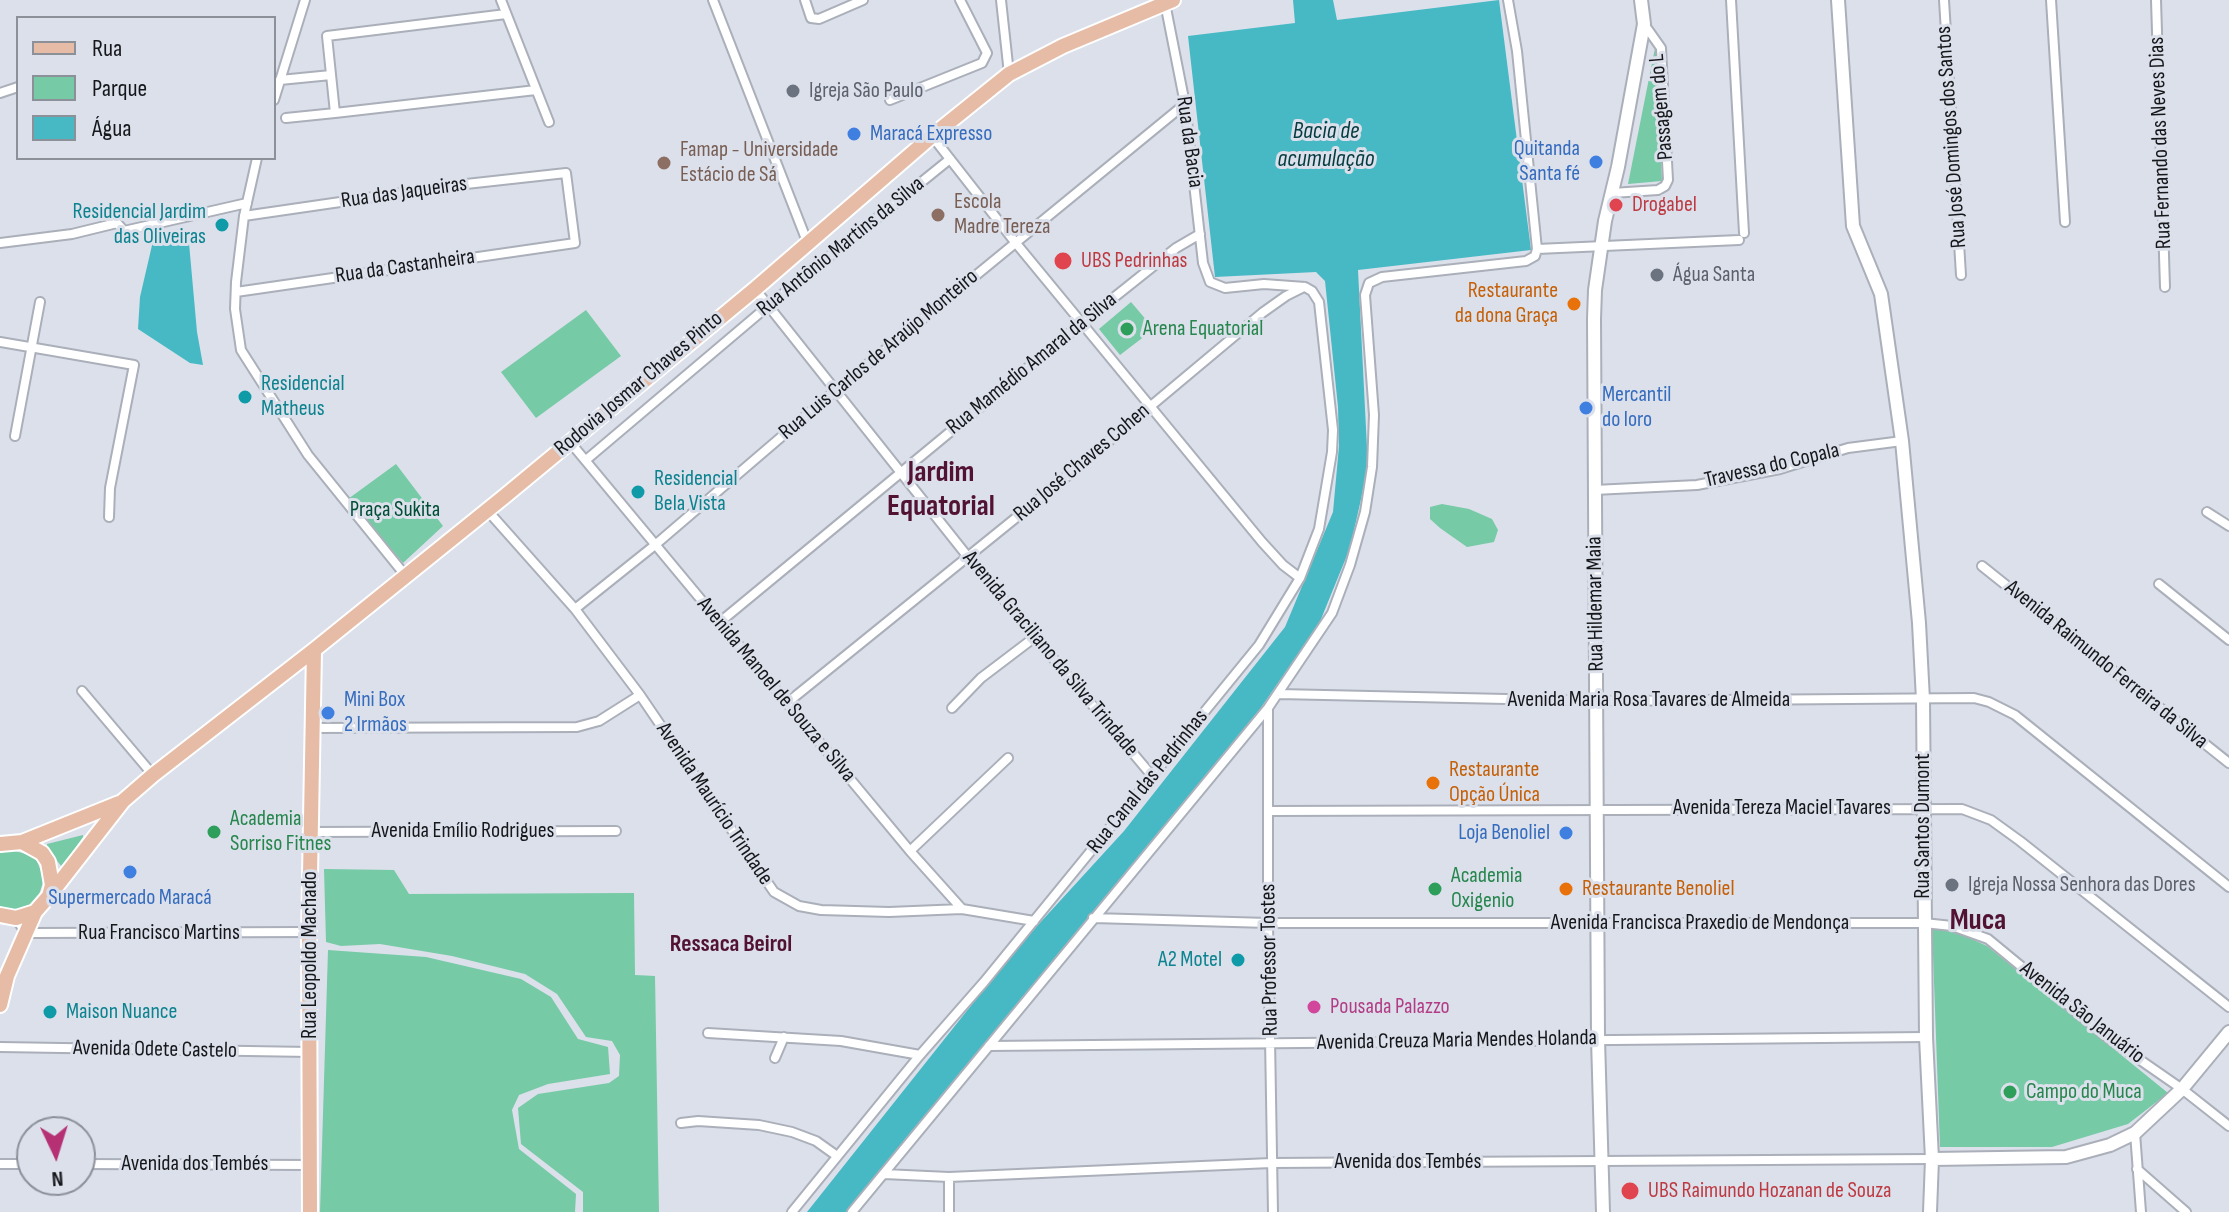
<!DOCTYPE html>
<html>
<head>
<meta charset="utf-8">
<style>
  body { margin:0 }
  #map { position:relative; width:2229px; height:1212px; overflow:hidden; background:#dbe0eb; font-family:"Sofia Sans Condensed",sans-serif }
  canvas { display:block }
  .legend { position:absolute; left:16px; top:16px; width:260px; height:144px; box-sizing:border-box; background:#dbe0eb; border:2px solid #8c9098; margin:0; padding:10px 14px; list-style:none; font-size:24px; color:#16171b }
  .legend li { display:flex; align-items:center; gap:16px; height:40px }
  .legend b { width:40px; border:2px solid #8c9098 }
  .north { position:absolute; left:16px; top:1116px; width:80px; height:80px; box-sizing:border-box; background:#dbe0eb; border:2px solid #8c9098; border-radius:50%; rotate:176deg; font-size:22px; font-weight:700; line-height:32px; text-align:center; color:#16171b }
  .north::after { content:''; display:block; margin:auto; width:28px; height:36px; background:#b63074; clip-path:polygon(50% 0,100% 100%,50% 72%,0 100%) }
</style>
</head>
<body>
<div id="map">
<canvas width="2229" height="1212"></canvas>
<ul class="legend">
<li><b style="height:10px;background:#e6bca6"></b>Rua</li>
<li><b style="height:22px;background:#76caa5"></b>Parque</li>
<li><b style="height:22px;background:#46b9c4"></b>Água</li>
</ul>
<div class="north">N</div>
</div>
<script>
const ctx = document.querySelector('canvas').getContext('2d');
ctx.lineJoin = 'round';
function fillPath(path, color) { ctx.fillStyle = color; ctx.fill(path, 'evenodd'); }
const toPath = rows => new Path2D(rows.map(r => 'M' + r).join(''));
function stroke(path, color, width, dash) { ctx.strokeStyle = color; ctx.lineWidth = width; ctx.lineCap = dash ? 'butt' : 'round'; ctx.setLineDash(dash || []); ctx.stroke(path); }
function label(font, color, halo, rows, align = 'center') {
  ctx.font = font + ' "Sofia Sans Condensed",sans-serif'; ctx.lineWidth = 6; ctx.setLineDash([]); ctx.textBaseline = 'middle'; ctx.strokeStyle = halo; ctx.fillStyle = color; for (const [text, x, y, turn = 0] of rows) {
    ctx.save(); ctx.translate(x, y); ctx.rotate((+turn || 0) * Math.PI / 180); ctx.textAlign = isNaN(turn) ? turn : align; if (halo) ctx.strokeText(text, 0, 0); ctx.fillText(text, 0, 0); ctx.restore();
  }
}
fillPath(toPath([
  [1656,43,1662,181,1628,184],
  [1131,302,1154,329,1120,355,1099,329],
  [586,310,621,356,536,418,501,372],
  [396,464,443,526,403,563,348,499],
  [1442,504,1469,509,1492,519,1498,530,1494,542,1467,547,1440,528,1430,519,1430,507],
  [83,835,83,837,62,867,47,848,47,844],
  [11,850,30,855,37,861,44,879,38,898,31,905,14,910,0,907,0,853],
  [324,869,394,870,409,894,634,893,635,975,655,976,659,1212,583,1212,583,1192,521,1144,518,1108,538,1094,609,1083,619,1076,620,1055,612,1041,586,1037,557,994,525,974,452,956,380,944,341,946,326,942],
  [1932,927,1965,936,1987,946,2168,1093,2128,1124,2052,1147,1940,1147],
  [328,950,426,957,521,979,551,997,578,1039,608,1047,610,1074,548,1084,519,1095,512,1110,519,1149,576,1194,575,1212,320,1212]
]), '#76caa5');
fillPath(toPath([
  [1293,0,1333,0,1337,20,1499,0,1531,250,1358,270,1368,468,1350,548,1319,624,1260,709,956,1082,889,1159,874,1181,846,1212,807,1212,1016,949,1124,831,1285,627,1333,512,1339,446,1338,407,1325,281,1316,272,1215,277,1188,36,1295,23],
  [178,229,188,232,197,332,203,365,190,363,138,329,140,297,153,241]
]), '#46b9c4');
const minor = toPath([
  [501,0,549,122],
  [713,0,808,244],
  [805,0,811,18,819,19,863,0],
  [1001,0,1009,74],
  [1508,0,1517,51,1537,249],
  [1731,0,1744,233],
  [1944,0,1961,275],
  [2051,0,2065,222],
  [2156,0,2165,287],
  [506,14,327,36,335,113,536,90],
  [280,80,331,75],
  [0,93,18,87],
  [274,100,305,0],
  [890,100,982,63,987,53,960,0],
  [286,118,335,113],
  [932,136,1015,242,1262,542,1283,565,1300,578],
  [257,158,244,216,236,282,235,309,241,350,308,455,405,575],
  [1612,193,1658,190,1665,186,1668,180,1661,48,1644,24],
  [0,243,72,234,117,223,124,231,247,203],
  [1537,249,1739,240],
  [755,289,968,557,1153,777],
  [236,292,575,243,566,173,457,185,244,216],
  [0,342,134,365,110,488,109,517],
  [15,436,40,302],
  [570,442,910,851,962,909],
  [586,460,768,306,950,159],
  [1594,490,1697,485,1780,469,1848,448,1902,441],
  [487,510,575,609,640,695,774,892,799,906,821,910,889,912,962,909,1034,921],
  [2207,512,2229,526],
  [1982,566,2229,763],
  [2159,584,2229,640],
  [575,609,655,545,836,390,1185,104],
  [720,622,1082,323,1176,248,1200,234],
  [82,691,153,775],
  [1279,694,1597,701,1974,698,1989,702,2015,715,2229,887],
  [787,703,1054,487,1262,313,1286,296,1304,287],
  [952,708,981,678,1035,637],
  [1268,709,1268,923,1273,1212],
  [311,728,577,727,599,721,640,695],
  [1269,811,1962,809,1991,820,2020,841,2229,1007],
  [310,832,616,831],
  [910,851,1008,758],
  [16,918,23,929,33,933,309,932],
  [1093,918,1268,923,1924,923,1952,926,1988,939,2107,1037,2182,1089,2229,1126],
  [708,1033,841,1041,920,1055],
  [989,1046,1926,1037],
  [0,1047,310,1052],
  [775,1058,784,1037],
  [681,1123,698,1121,759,1125,792,1132,816,1141,837,1156],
  [2135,1133,2141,1212],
  [0,1164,32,1164],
  [80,1164,309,1165],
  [2137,1169,2186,1212],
  [884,1174,949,1177,1271,1163,1932,1159],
  [792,1212,920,1055,984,982,1259,645,1300,578,1319,529,1332,452,1333,430,1319,302,1312,291,1305,287,1264,284,1225,288,1210,282,1203,263,1185,104,1165,3],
  [852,1212,1268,708,1332,613,1350,565,1365,512,1372,467,1374,415,1365,295,1369,283,1382,277,1526,261,1535,256,1537,249],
  [949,1212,949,1177]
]);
const secondary = toPath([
  [1838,0,1853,226,1881,294,1902,441,1919,623,1923,700,1926,1037,1932,1159,1930,1212],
  [1932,1159,2066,1157,2110,1145,2135,1133,2182,1089,2229,1032],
  [1603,1212,1598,1039,1594,319,1595,290,1605,221,1618,167,1644,24,1641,0]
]);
const primary = toPath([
  [22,842,119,803],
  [0,844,22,842,42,853,48,862,52,885,49,896,35,912,16,918,0,915],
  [49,896,123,801,153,775,314,650,505,496,755,289,932,136,1009,74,1063,46,1173,0],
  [0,1005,7,976,35,912],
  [310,1212,309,932,314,650]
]);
stroke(minor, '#aaafb9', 12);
stroke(secondary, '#aaafb9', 16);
stroke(primary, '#fff', 18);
stroke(minor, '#fff', 8);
stroke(secondary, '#fff', 12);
stroke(primary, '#e6bca6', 14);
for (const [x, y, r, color] of [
  [793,91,8,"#6b7280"],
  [854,134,8,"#3f7fe0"],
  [1596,162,8,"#3f7fe0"],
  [664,163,8,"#8d6e63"],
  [1616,205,8,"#e0444e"],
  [938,215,8,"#8d6e63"],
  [222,225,8,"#0f9aa8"],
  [1063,261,10,"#e0444e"],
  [1657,275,8,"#6b7280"],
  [1574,304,8,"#e8710a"],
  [1127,329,8,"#2e9e5b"],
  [245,397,8,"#0f9aa8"],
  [1586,408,8,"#3f7fe0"],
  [638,492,8,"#0f9aa8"],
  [328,713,8,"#3f7fe0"],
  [1433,783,8,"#e8710a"],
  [214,832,8,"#2e9e5b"],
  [1566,833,8,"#3f7fe0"],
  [130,872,8,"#3f7fe0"],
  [1952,885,8,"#6b7280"],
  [1435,889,8,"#2e9e5b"],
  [1566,889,8,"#e8710a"],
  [1238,960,8,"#0f9aa8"],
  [1314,1007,8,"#d1479c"],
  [50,1012,8,"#0f9aa8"],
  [2010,1092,8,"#2e9e5b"],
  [1630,1191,10,"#e0444e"]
]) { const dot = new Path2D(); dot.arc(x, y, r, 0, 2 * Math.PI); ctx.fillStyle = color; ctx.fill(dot); stroke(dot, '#dbe0eb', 3); }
label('22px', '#5b616d', '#dbe0eb', [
  ["Igreja São Paulo",809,91],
  ["Água Santa",1673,275],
  ["Igreja Nossa Senhora das Dores",1968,885]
], 'left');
label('22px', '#16171b', '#dbe0eb', [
  ["Passagem do L",1662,107,-95],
  ["Rua José Domingos dos Santos",1952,137,-94],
  ["Rua da Bacia",1189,142,82],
  ["Rua Fernando das Neves Dias",2161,143,-92],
  ["Rua das Jaqueiras",404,193,-8],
  ["Rua Antônio Martins da Silva",841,247,-39],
  ["Rua da Castanheira",405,267,-8],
  ["Rua Luis Carlos de Araújo Monteiro",879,355,-40],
  ["Rua Mamédio Amaral da Silva",1032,364,-39],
  ["Rodovia Josmar Chaves Pinto",639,384,-40],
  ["Rua José Chaves Cohen",1082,463,-40],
  ["Travessa do Copala",1772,466,-13],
  ["Rua Hildemar Maia",1596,604,-91],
  ["Avenida Graciliano da Silva Trindade",1050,654,50],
  ["Avenida Raimundo Ferreira da Silva",2106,665,39],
  ["Avenida Manoel de Souza e Silva",776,690,50],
  ["Avenida Maria Rosa Tavares de Almeida",1649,700],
  ["Rua Canal das Pedrinhas",1148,782,-51],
  ["Avenida Maurício Trindade",714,804,56],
  ["Avenida Tereza Maciel Tavares",1782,808],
  ["Rua Santos Dumont",1923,826,-90],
  ["Avenida Emílio Rodrigues",463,831],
  ["Avenida Francisca Praxedio de Mendonça",1700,923],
  ["Rua Francisco Martins",159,933],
  ["Rua Leopoldo Machado",310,955,-90],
  ["Rua Professor Tostes",1270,960,-91],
  ["Avenida São Januário",2082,1013,38],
  ["Avenida Creuza Maria Mendes Holanda",1457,1041,-1],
  ["Avenida Odete Castelo",155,1050,1],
  ["Avenida dos Tembés",1408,1162],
  ["Avenida dos Tembés",195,1164]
]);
label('22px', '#366cbe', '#dbe0eb', [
  ["Maracá Expresso",870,134],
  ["Quitanda",1580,149,"right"],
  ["Santa fé",1580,174,"right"],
  ["Mercantil",1602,395],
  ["do loro",1602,420],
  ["Mini Box",344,700],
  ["2 Irmãos",344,725],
  ["Loja Benoliel",1550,833,"right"],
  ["Supermercado Maracá",130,898,"center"]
], 'left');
label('22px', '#785e54', '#dbe0eb', [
  ["Famap - Universidade",680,150],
  ["Estácio de Sá",680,175],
  ["Escola",954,202],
  ["Madre Tereza",954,227]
], 'left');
label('22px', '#be3a42', '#dbe0eb', [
  ["Drogabel",1632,205],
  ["UBS Pedrinhas",1081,261],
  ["UBS Raimundo Hozanan de Souza",1648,1191]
], 'left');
label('22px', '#0d838f', '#dbe0eb', [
  ["Residencial Jardim",206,212,"right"],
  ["das Oliveiras",206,237,"right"],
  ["Residencial",261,384],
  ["Matheus",261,409],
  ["Residencial",654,479],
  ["Bela Vista",654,504],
  ["A2 Motel",1222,960,"right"],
  ["Maison Nuance",66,1012]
], 'left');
label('22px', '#c56008', '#dbe0eb', [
  ["Restaurante",1558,291,"right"],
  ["da dona Graça",1558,316,"right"],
  ["Restaurante",1449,770],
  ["Opção Única",1449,795],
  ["Restaurante Benoliel",1582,889]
], 'left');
label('22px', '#27864d', '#dbe0eb', [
  ["Arena Equatorial",1143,329],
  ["Academia",230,819],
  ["Sorriso Fitnes",230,844],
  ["Academia",1451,876],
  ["Oxigenio",1451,901],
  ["Campo do Muca",2026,1092]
], 'left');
label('22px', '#004d35', '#dbe0eb', [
  ["Praça Sukita",395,510]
]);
label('22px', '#b23c85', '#dbe0eb', [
  ["Pousada Palazzo",1330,1007]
], 'left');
label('italic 24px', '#043b40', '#dbe0eb', [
  ["Bacia de",1326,132],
  ["acumulação",1326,160]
]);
label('bold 24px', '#521232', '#dbe0eb', [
  ["Ressaca Beirol",731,945]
]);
label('bold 30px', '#521232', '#dbe0eb', [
  ["Jardim",941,473],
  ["Equatorial",941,507],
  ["Muca",1978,921]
]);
</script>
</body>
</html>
